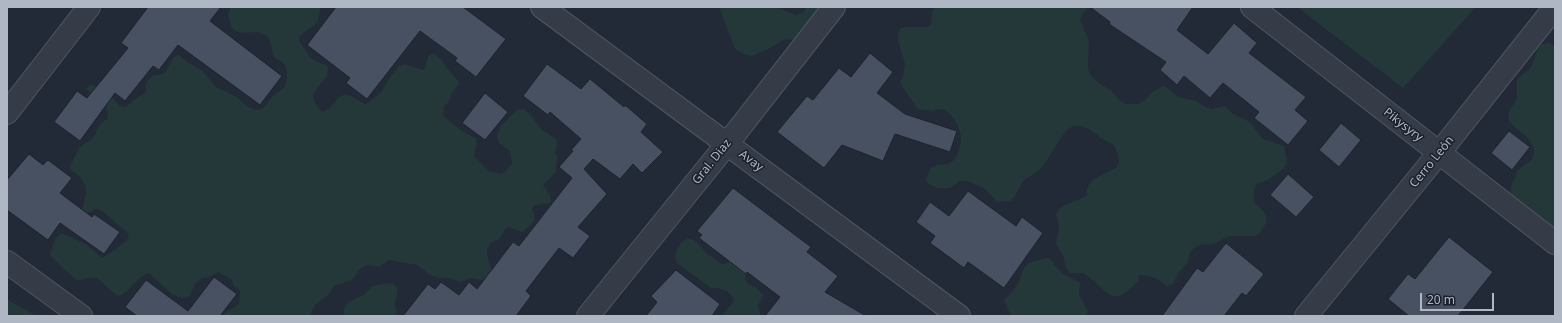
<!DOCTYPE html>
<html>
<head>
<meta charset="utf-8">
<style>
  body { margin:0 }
  #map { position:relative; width:1562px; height:323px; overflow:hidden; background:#222a37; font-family:"Noto Sans",sans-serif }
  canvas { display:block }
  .frame { position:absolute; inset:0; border:8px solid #b0b7c4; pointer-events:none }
  .scale { position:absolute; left:1420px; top:293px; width:74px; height:18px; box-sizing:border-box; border:2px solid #b0b7c4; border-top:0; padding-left:5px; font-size:12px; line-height:14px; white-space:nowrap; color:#b0b7c4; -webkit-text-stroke:3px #1a212c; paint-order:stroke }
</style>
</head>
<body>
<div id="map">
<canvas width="1562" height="323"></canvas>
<div class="frame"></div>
<div class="scale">20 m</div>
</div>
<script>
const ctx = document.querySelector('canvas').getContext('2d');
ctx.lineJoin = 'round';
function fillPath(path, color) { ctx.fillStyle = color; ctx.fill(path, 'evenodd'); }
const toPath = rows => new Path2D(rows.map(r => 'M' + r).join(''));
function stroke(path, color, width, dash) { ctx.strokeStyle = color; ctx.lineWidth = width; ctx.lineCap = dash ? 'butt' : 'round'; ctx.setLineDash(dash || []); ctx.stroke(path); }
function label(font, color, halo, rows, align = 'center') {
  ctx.font = font + ' "Noto Sans",sans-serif'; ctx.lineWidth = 3; ctx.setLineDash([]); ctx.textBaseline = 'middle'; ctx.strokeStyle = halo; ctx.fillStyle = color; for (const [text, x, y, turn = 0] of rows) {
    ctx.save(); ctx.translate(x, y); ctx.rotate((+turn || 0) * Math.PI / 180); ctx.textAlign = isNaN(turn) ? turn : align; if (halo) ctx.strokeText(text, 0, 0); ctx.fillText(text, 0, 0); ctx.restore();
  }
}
fillPath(toPath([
  [231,7,321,7,318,21,314,26,303,33,299,38,299,41,310,57,318,62,326,65,328,67,327,76,313,94,315,103,322,112,330,108,338,98,343,95,349,95,365,104,368,103,382,91,388,80,399,66,405,64,422,70,425,68,428,56,431,54,434,54,441,59,446,67,458,81,459,84,451,94,450,100,444,107,443,116,462,131,476,138,477,141,474,156,489,171,501,174,504,173,512,163,510,151,499,143,498,141,497,135,501,126,517,110,523,109,530,114,541,129,556,139,557,142,555,154,558,157,556,162,556,172,543,185,550,195,551,201,549,203,536,205,534,206,532,209,535,218,534,221,524,231,521,232,509,227,506,228,499,239,491,243,488,248,487,254,492,272,488,277,482,280,470,278,461,282,449,278,439,278,430,275,417,265,389,260,379,267,367,265,361,268,352,280,334,286,329,294,314,306,310,316,223,316,226,312,239,304,240,292,239,289,234,286,232,280,218,272,209,277,203,278,195,284,190,296,181,298,172,294,151,275,148,273,140,278,127,291,119,296,116,295,97,278,87,278,78,281,65,270,51,256,50,253,56,238,61,234,64,234,86,244,102,258,115,250,127,240,129,234,102,211,96,209,87,213,82,209,86,194,86,187,80,177,71,170,70,166,80,147,93,138,100,124,107,119,108,115,106,106,86,89,90,85,96,86,107,92,120,106,126,107,135,99,145,93,146,91,145,86,147,81,154,75,163,74,166,72,173,58,178,54,187,62,203,71,216,87,235,96,250,108,256,110,262,109,275,94,285,87,287,77,286,67,282,62,274,57,270,41,267,36,258,32,242,33,236,31,231,27,228,14],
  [719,7,776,7,796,15,803,13,807,7,827,7,798,39,784,40,768,49,752,56,746,55,735,49],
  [935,7,1090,7,1083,13,1080,19,1089,42,1088,66,1089,72,1092,77,1102,85,1112,91,1120,101,1126,104,1138,104,1144,101,1152,92,1163,86,1169,89,1178,97,1196,101,1206,107,1212,109,1224,106,1233,114,1250,122,1261,137,1266,140,1284,146,1287,163,1283,169,1268,180,1256,184,1254,190,1254,202,1263,211,1266,216,1267,222,1260,233,1255,236,1229,236,1213,244,1200,245,1194,248,1190,252,1187,264,1178,273,1173,284,1167,286,1157,279,1144,275,1138,276,1139,281,1125,293,1119,296,1113,296,1107,293,1088,276,1083,273,1070,273,1066,268,1063,256,1056,244,1059,226,1056,214,1060,208,1065,205,1087,196,1087,189,1089,184,1094,179,1116,168,1119,163,1119,157,1114,145,1102,139,1092,131,1081,126,1075,126,1069,128,1064,133,1044,165,1040,170,1024,180,1015,196,1010,201,997,202,984,188,967,181,960,181,950,188,937,188,930,185,926,180,931,168,937,165,948,164,954,160,957,155,961,143,961,136,957,124,950,114,944,110,938,109,932,111,918,109,903,88,900,82,903,77,905,64,898,40,898,34,901,28,907,27,926,27,931,24,932,11],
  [1297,7,1476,7,1403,88],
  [1549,43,1555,46,1555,228,1545,222,1510,196,1512,183,1515,178,1517,171,1531,160,1534,154,1534,148,1527,137,1512,125,1509,120,1508,114,1517,98,1517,79,1531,67,1538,48,1542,44],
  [688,238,694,240,709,255,722,264,728,263,731,261,746,271,745,279,748,284,757,288,763,295,758,306,761,316,721,316,732,304,734,298,727,291,718,288,711,288,677,263,675,257,677,248,681,243],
  [1046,258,1051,260,1055,266,1064,274,1080,283,1079,295,1088,311,1086,316,1014,316,1010,314,1004,300,1017,286,1024,268,1028,263],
  [390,283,394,284,398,289,395,304,397,313,395,316,344,316,344,309,347,303,365,294,371,287,377,285],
  [8,300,35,315,37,316,7,316,7,301]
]), '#243739');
const building = toPath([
  [148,7,221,7,210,21,282,76,260,105,178,45,159,70,153,66,125,101,115,93,80,141,54,122,77,91,87,98,128,48,121,43,148,7],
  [336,7,463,7,506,39,476,77,455,61,457,58,420,31,367,99,346,83,350,78,307,45,336,7],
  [1090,7,1193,7,1177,30,1208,54,1234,23,1257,43,1249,53,1306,97,1295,110,1308,121,1288,145,1254,118,1259,112,1223,83,1210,98,1184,76,1177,85,1160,70,1166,62,1109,24,1110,22,1090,7],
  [870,53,893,72,877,93,905,114,957,131,950,152,895,134,883,161,842,145,824,168,777,132,807,96,813,100,839,68,851,77,870,53],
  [547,64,581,89,590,79,624,107,625,105,647,124,641,132,663,152,642,173,633,164,620,179,593,159,584,169,607,194,578,227,590,236,573,258,559,248,526,291,531,296,516,316,403,316,428,284,435,289,441,282,459,295,469,282,477,289,513,242,519,246,572,178,559,167,573,151,571,150,581,139,550,112,548,115,523,96,547,64],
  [485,93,508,112,485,140,462,123,485,93],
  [1341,123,1361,140,1339,167,1319,150,1341,123],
  [1509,131,1530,147,1512,170,1491,153,1509,131],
  [29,154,43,165,48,160,72,178,60,193,92,217,94,214,120,232,104,254,60,223,48,240,7,210,7,180,29,154],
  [1288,174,1314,197,1296,217,1270,195,1288,174],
  [733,188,811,247,807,252,838,276,825,292,866,316,765,316,780,297,747,272,746,274,699,238,702,235,697,231,733,188],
  [968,191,1016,226,1022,217,1043,233,1004,288,968,262,964,268,930,243,935,236,916,222,930,202,949,216,968,191],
  [1449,237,1493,272,1458,316,1409,316,1388,299,1408,274,1415,279,1449,237],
  [1226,243,1264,274,1246,296,1242,293,1224,316,1162,316,1197,268,1203,272,1226,243],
  [676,270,720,304,712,316,646,316,657,302,651,296,676,270],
  [214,277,237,294,220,316,137,316,125,307,146,280,188,311,214,277]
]);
fillPath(building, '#485161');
stroke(building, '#1c232e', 1);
const street = toPath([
  [542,7,959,316],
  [1252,7,1555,243],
  [7,113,89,7],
  [7,262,81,316],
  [588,316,727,144,834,7],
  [1306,316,1439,153,1555,7]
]);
stroke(street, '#505762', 24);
stroke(street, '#353c47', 22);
label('12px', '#b0b7c4', '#1a212c', [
  ["Pikysyry",1403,125,38],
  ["Avay",751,161,37],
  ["Gral. Diaz",712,162,-51],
  ["Cerro León",1432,162,-51]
]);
</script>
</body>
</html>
